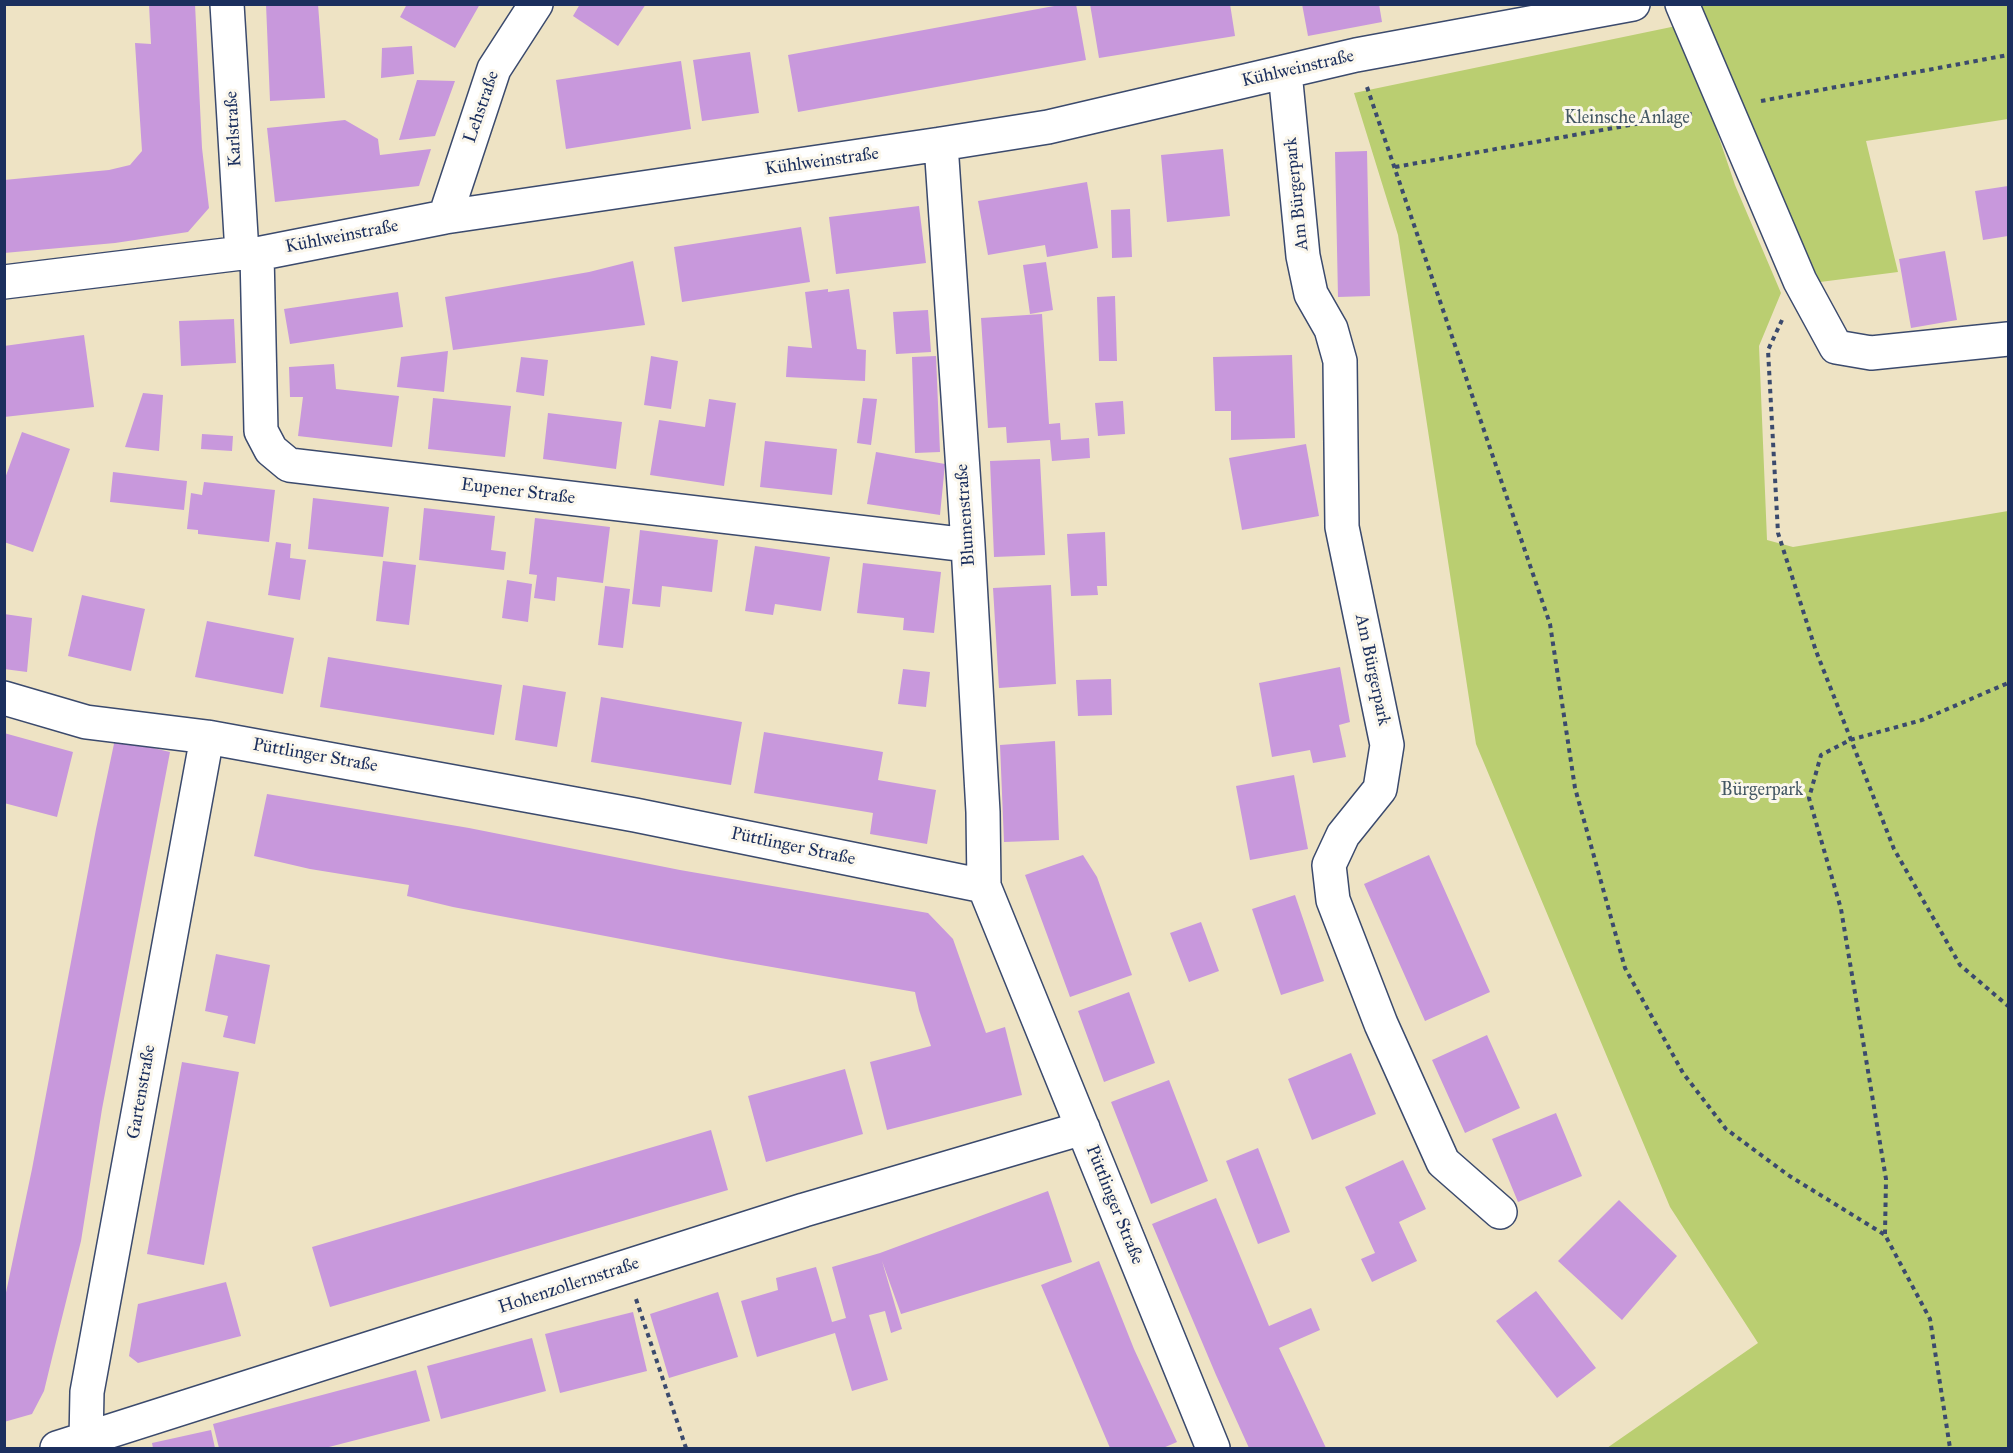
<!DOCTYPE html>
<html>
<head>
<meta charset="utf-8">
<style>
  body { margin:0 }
  #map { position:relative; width:2013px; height:1453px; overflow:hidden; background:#eee3c4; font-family:"IM FELL Great Primer",serif }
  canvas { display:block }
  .frame { position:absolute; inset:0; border:6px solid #1b2f5e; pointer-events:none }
</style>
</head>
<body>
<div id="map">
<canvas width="2013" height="1453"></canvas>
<div class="frame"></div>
</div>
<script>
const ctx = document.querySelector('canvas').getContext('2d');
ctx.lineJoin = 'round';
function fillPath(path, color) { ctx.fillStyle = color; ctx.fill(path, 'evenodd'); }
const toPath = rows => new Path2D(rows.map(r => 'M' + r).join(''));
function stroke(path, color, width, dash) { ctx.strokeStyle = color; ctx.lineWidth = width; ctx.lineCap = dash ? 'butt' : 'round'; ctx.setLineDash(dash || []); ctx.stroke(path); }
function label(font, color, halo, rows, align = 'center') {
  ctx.font = font + ' "IM FELL Great Primer",serif'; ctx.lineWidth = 6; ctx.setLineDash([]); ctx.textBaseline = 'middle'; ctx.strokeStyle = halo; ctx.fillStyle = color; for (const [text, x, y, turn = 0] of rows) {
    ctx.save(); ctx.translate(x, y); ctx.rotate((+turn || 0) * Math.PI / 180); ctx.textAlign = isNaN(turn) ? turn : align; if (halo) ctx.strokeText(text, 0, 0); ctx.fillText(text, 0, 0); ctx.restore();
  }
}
fillPath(toPath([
  [1714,4,2008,5,2008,119,1866,141,1898,272,1820,282,1766,170,1698,7],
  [1681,25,1735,185,1781,293,1759,346,1767,540,1793,547,2008,511,2008,1448,1607,1448,1758,1343,1670,1207,1476,744,1398,235,1354,93]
]), '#bace71');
fillPath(toPath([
  [149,4,195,4,202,148,209,208,188,232,115,243,4,253,4,180,109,170,130,165,142,151,135,43,151,44],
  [266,4,318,4,325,98,270,101],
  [407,4,480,4,455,48,400,17],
  [580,4,646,4,618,46,573,16],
  [1065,4,1076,4,1086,60,798,112,788,55],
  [1090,4,1230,4,1235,36,1099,58],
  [1302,4,1379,4,1382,22,1308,36],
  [412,46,414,74,381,78,382,48],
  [750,52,759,113,702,121,693,60],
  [681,61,691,129,566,149,556,80],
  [417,80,455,81,435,136,399,140],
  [345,120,378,139,380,155,431,149,419,186,275,202,267,128],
  [1223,149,1230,216,1167,222,1161,155],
  [1367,151,1370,296,1338,297,1335,152],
  [1087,182,1098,248,1047,257,1045,245,988,255,978,201],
  [2008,186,2008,236,1983,240,1975,191],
  [919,206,926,263,836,274,829,217],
  [1130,209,1132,257,1112,258,1111,210],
  [801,227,810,282,682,302,674,247],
  [1945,251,1957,320,1911,328,1899,259],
  [633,261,645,325,453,350,445,297,589,272],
  [1046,262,1053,310,1030,314,1023,265],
  [828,289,828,292,849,289,857,349,866,350,865,381,786,377,788,346,812,348,805,292],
  [398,292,403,327,290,344,284,309],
  [1115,296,1117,361,1099,361,1097,297],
  [928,310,931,352,896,354,893,312],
  [1042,314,1049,424,1060,423,1061,440,1089,438,1090,458,1052,461,1050,440,1007,443,1006,427,988,428,981,318],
  [234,319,236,363,181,366,179,321],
  [84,335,94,407,4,417,4,346],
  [448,351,444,392,397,387,401,357],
  [1292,355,1295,438,1231,440,1231,411,1215,411,1213,357],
  [651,356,678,361,671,409,644,405],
  [936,356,940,452,915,453,912,357],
  [521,357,548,360,544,396,516,392],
  [334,364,336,389,399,396,392,447,298,436,303,397,290,397,289,367],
  [143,393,163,395,159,451,125,447],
  [433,398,511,406,505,457,428,449],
  [863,398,877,399,871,445,857,443],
  [709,399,736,403,724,486,650,475,659,420,705,427],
  [1123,401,1125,434,1098,436,1095,403],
  [548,413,622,422,616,469,543,459],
  [22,432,70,449,33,552,4,542,4,481],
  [202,434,233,436,232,451,201,449],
  [765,441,837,449,832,495,760,487],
  [1306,444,1319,516,1242,530,1229,458],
  [876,452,945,464,940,515,867,504],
  [1040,459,1045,555,994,557,990,461],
  [113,472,187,481,184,510,110,502],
  [204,482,275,490,269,542,198,534,198,530,187,529,191,493,202,495],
  [313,498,389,507,383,557,308,549],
  [424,508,495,516,491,550,506,552,504,570,419,560],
  [535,518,610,527,603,583,557,577,555,601,534,598,537,575,529,574],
  [640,530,718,540,712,592,662,586,660,607,632,604],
  [1105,532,1107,586,1097,586,1098,595,1071,596,1067,534],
  [276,542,291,544,290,558,306,560,300,600,268,595],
  [755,546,830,557,821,611,775,604,773,615,745,611],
  [383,561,416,565,409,625,376,621],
  [863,563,941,572,934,633,903,630,904,618,857,613],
  [507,580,532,584,528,622,502,618],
  [1051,585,1056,684,999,688,993,588],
  [605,586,630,589,623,648,598,645],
  [82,595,145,609,131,671,68,656],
  [4,614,32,618,27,672,4,669],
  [207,621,294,638,283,694,195,677],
  [328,657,502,685,494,735,320,707],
  [1340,667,1350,722,1339,725,1346,757,1313,763,1310,750,1272,757,1259,683],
  [903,669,930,672,926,707,898,704],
  [1111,679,1112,715,1078,716,1076,680],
  [523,685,566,692,557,747,515,740],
  [601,697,742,722,731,785,591,762],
  [764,732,883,752,878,780,936,790,927,844,870,834,873,813,754,793],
  [4,733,73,752,57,817,4,803],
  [115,739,170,752,102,1109,81,1241,52,1358,44,1391,32,1414,4,1422,4,1302,32,1169,96,829],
  [1055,741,1059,840,1004,842,1000,745],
  [1294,775,1308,849,1250,860,1236,786],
  [267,794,469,828,680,870,928,913,953,939,986,1033,1005,1027,1022,1095,887,1130,870,1062,931,1046,919,1010,915,992,726,959,453,907,407,896,409,885,310,869,254,856],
  [1083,855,1097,877,1132,975,1070,997,1025,875],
  [1429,855,1490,992,1425,1021,1364,884],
  [1295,895,1324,981,1281,995,1252,909],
  [1201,922,1219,971,1189,982,1170,933],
  [216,954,270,965,255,1044,223,1037,228,1016,205,1011],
  [1129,992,1155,1063,1104,1082,1078,1011],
  [1487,1035,1520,1108,1465,1133,1432,1060],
  [1351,1053,1376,1114,1312,1140,1288,1079],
  [182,1062,239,1072,204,1265,147,1254],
  [845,1069,863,1134,766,1162,748,1096],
  [1169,1080,1208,1181,1151,1204,1111,1102],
  [1556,1113,1582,1176,1518,1202,1492,1139],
  [711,1130,728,1190,330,1307,312,1247],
  [1258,1148,1290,1232,1258,1244,1226,1161],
  [1403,1160,1426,1209,1399,1222,1417,1261,1372,1282,1361,1259,1375,1253,1345,1187],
  [1048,1191,1072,1262,901,1314,882,1261,902,1329,891,1333,885,1311,869,1315,888,1380,852,1391,835,1333,757,1357,741,1301,778,1290,776,1278,816,1267,832,1322,846,1318,832,1267,880,1253],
  [1216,1198,1269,1326,1311,1308,1320,1330,1279,1348,1326,1448,1249,1448,1216,1375,1152,1224],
  [1619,1200,1677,1256,1622,1320,1558,1261],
  [1099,1261,1134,1349,1177,1442,1163,1448,1110,1448,1041,1285],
  [226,1282,241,1336,138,1363,129,1356,138,1304],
  [1536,1291,1596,1368,1557,1398,1496,1321],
  [718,1292,738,1357,669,1378,650,1314],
  [633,1312,647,1371,560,1393,545,1334],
  [532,1338,546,1391,441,1419,427,1366],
  [416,1370,430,1421,325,1448,219,1448,213,1424],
  [211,1430,215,1448,153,1448,152,1443]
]), '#c898dc');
const minor = toPath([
  [227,4,242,253],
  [1682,4,1800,281,1836,347,1871,353,2008,339],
  [1285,72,1303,256,1311,294,1331,329,1340,361,1342,527,1387,745,1380,789,1343,835,1329,865,1333,900,1381,1024,1443,1162,1500,1212],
  [941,144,968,545,983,812,984,886,1213,1448],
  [445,217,494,69,536,4],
  [257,254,261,431,271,450,289,465,968,545],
  [4,282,242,253,257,254,445,217,941,144,1048,127,1356,55,1633,4],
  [4,698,86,722,207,737,635,815,984,886],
  [57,1448,804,1210,1083,1128],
  [88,1448,86,1440,87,1392,207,737]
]);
stroke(minor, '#3b4a6d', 36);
stroke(toPath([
  [1367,87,1550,624,1575,788,1625,968,1683,1073,1726,1129,1788,1175,1885,1235,1930,1319,1950,1448],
  [1761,101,2008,55],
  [1395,167,1692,114],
  [1782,320,1768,350,1778,533,1816,651,1894,849,1960,965,2008,1006],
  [1885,1234,1886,1179,1841,909,1809,798,1821,755,1850,740,1922,720,2008,683],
  [636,1299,686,1448]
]), '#3b4a6d', 4, [4.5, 4.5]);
stroke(minor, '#fff', 33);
label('18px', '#1b2f5e', '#fbf7ec', [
  ["Kühlweinstraße",1298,69,-13],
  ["Lehstraße",482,107,-71],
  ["Karlstraße",234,129,-93],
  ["Kühlweinstraße",822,162,-8],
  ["Am Bürgerpark",1297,194,-96],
  ["Kühlweinstraße",342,237,-11],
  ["Eupener Straße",518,492,7],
  ["Blumenstraße",966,515,-94],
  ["Am Bürgerpark",1372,670,78],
  ["Püttlinger Straße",315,756,10],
  ["Püttlinger Straße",793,847,12],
  ["Gartenstraße",142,1092,-80],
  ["Püttlinger Straße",1114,1205,68],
  ["Hohenzollernstraße",569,1286,-18]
]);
label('18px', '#435763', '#fbf7ec', [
  ["Kleinsche Anlage",1627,119],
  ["Bürgerpark",1762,791]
]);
</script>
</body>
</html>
